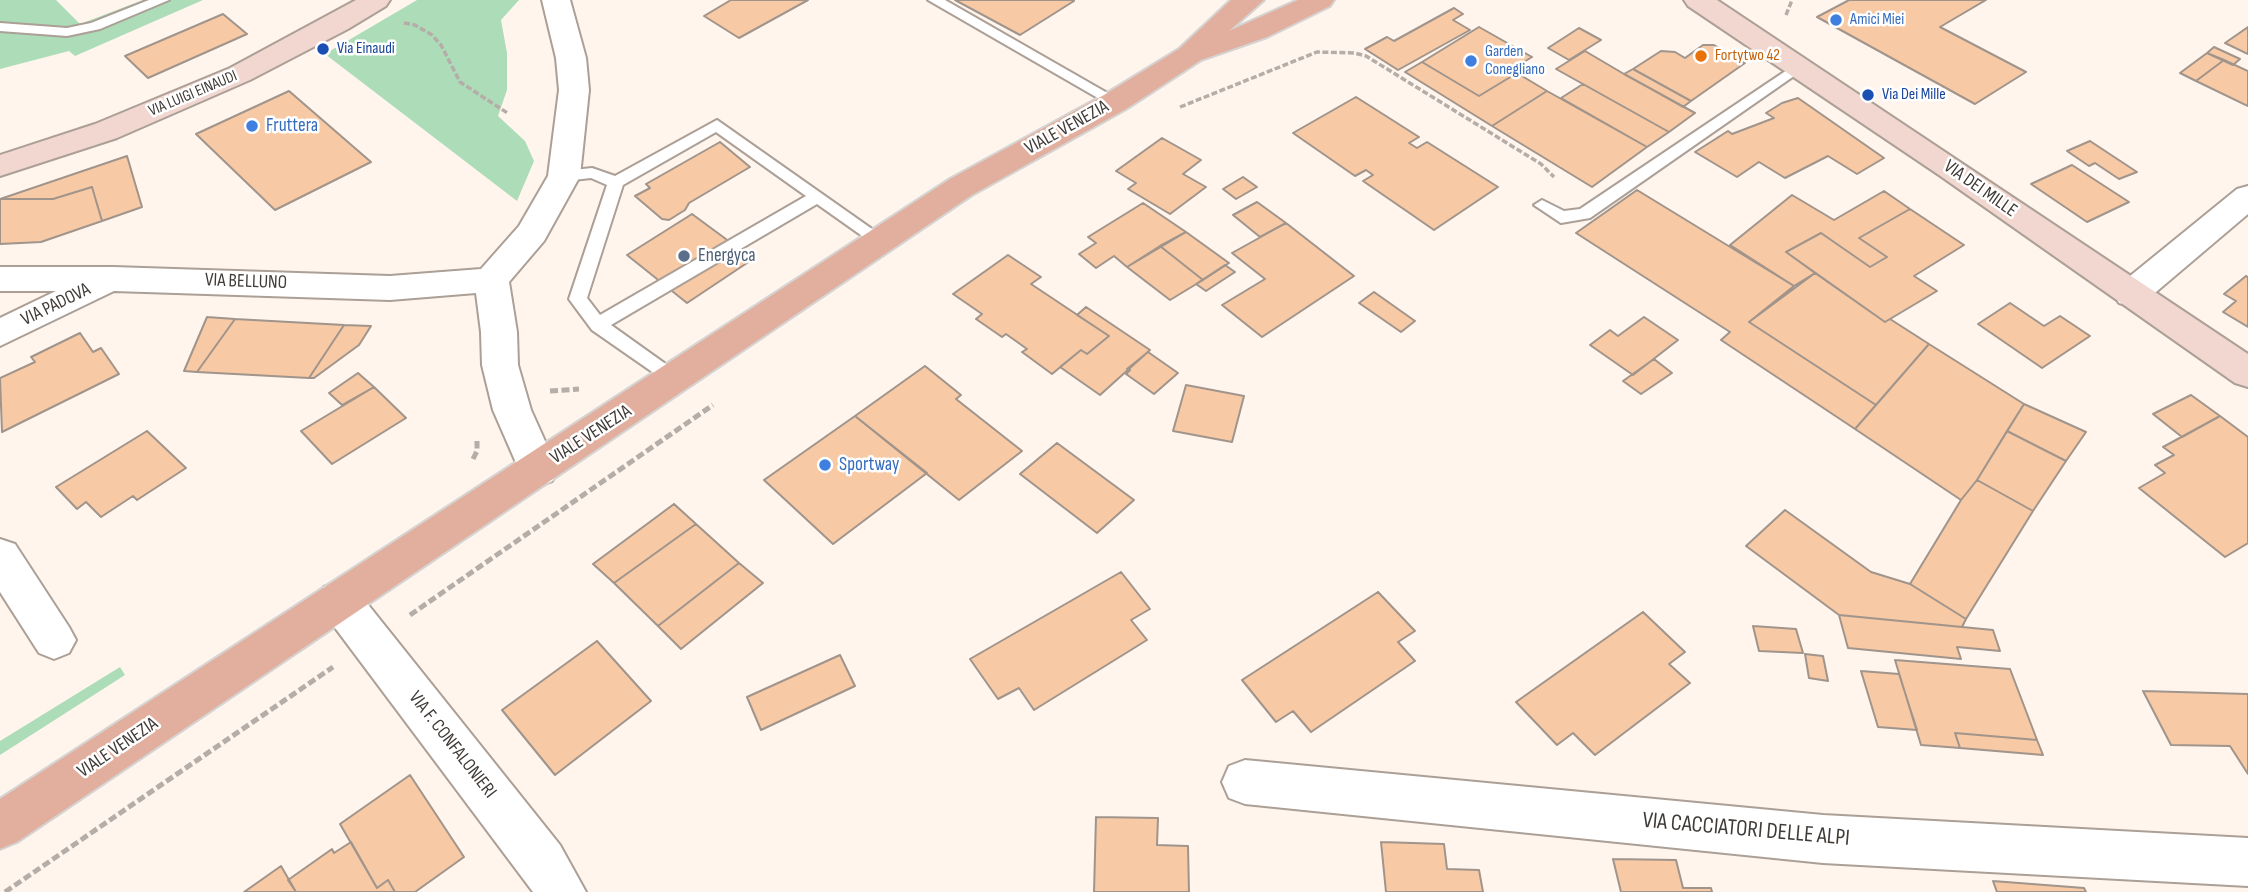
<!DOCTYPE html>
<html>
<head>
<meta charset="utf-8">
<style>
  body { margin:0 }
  canvas { display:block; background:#fff5ed }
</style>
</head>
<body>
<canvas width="2248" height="892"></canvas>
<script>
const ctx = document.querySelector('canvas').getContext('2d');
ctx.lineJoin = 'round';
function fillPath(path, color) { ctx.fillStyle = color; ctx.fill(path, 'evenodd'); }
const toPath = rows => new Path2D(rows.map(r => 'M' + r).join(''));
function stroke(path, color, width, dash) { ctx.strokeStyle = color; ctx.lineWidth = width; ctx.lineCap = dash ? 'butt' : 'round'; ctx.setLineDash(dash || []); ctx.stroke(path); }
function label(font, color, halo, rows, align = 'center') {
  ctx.font = font + ' "Sofia Sans Condensed",sans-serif'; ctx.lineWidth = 5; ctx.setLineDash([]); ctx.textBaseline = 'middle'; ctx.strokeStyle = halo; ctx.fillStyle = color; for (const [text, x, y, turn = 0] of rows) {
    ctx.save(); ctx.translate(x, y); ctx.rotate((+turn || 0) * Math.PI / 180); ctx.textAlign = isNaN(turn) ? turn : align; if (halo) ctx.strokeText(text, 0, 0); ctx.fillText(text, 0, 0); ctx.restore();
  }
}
fillPath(toPath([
  [0,0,56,0,80,24,143,0,203,0,75,56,69,51,0,69],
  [417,0,519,0,501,20,507,53,507,90,498,116,525,141,534,161,517,201,325,54],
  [120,667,125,675,0,755,0,741]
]), '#addcb9');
const building = toPath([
  [731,0,808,0,739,38,704,16,731,0],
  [955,0,1072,0,1074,1,1020,35,955,0],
  [1849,0,1986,0,1940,27,2026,72,1975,104,1817,17,1849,0],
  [1454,8,1463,14,1453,20,1470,30,1398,70,1365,49,1387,37,1394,41,1454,8],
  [223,14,247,34,148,78,125,56,223,14],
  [1479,27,1532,57,1511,70,1517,73,1479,96,1422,62,1479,27],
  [2248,27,2248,54,2225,43,2248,27],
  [1579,28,1601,40,1569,60,1548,48,1579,28],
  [1703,45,1714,45,1745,63,1691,101,1633,69,1661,51,1675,52,1685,58,1703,45],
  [2214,47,2240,59,2233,65,2207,53,2214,47],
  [1585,51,1624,74,1695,113,1669,132,1556,69,1585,51],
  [2207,53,2224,60,2196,81,2180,73,2207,53],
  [2224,60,2248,71,2248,106,2196,81,2224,60],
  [1422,62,1479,96,1517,73,1547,91,1492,126,1405,72,1422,62],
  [1633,69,1691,101,1683,107,1624,74,1633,69],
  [1583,84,1669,132,1647,147,1561,98,1583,84],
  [289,91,371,162,275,210,196,134,289,91],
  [1547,91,1647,147,1592,187,1492,126,1547,91],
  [1356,97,1419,137,1409,143,1417,148,1427,142,1498,187,1434,230,1363,181,1373,175,1366,170,1355,176,1293,133,1356,97],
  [1798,98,1884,158,1857,174,1828,156,1785,178,1759,162,1737,177,1695,152,1728,131,1732,134,1774,118,1766,113,1782,103,1798,98],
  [1162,138,1201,160,1183,174,1206,187,1170,214,1128,189,1136,183,1116,171,1162,138],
  [2090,141,2137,172,2119,179,2095,163,2089,166,2067,151,2090,141],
  [720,142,750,167,689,203,685,210,669,220,662,219,635,196,650,188,646,184,720,142],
  [127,156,142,207,102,221,92,187,53,199,0,199,127,156],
  [2072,165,2129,202,2087,222,2031,184,2072,165],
  [1243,177,1257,187,1236,199,1223,189,1243,177],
  [92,187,102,221,41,242,0,244,0,199,53,199,92,187],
  [1637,190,1794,286,1749,322,1876,405,1855,429,1721,340,1730,332,1576,233,1637,190],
  [1884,191,1910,209,1859,238,1887,257,1870,267,1821,233,1786,252,1815,273,1794,286,1730,245,1792,195,1834,220,1884,191],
  [1257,202,1286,223,1260,237,1233,215,1257,202],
  [1143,203,1186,232,1127,267,1114,256,1096,268,1079,254,1096,243,1088,237,1143,203],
  [1910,209,1964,245,1914,276,1937,291,1885,322,1786,252,1821,233,1870,267,1887,257,1859,238,1910,209],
  [692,214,753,259,687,303,627,255,692,214],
  [1286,223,1354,276,1262,337,1222,305,1265,279,1232,253,1286,223],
  [1186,232,1229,263,1203,280,1160,246,1186,232],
  [1160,246,1203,280,1170,300,1127,267,1160,246],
  [1008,255,1041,277,1031,284,1109,336,1087,354,1081,350,1052,374,1022,352,1027,349,1006,334,1002,337,976,319,982,314,953,294,1008,255],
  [1225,265,1235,272,1206,291,1196,284,1225,265],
  [1815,273,1885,322,1890,319,1929,344,1876,405,1749,322,1815,273],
  [2246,276,2248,277,2248,327,2223,312,2236,301,2224,294,2246,276],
  [1374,292,1415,321,1401,332,1359,303,1374,292],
  [2010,303,2044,326,2060,316,2090,336,2042,368,1978,324,2010,303],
  [1086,307,1150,350,1100,395,1060,367,1081,350,1087,354,1109,336,1077,315,1086,307],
  [207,317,235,319,197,372,184,371,207,317],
  [1644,317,1678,340,1633,375,1590,345,1610,330,1618,336,1644,317],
  [235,319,344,325,309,378,197,372,235,319],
  [344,325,371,326,359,345,314,378,309,378,344,325],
  [80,333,93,352,101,348,119,374,2,432,0,378,35,362,31,357,80,333],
  [1929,344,2024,404,1977,480,1961,500,1855,429,1929,344],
  [1148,352,1178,373,1154,394,1126,374,1130,370,1127,369,1148,352],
  [1654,359,1672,373,1641,394,1623,381,1654,359],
  [925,366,961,395,956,399,1022,451,959,500,855,416,925,366],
  [358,373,374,387,342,405,329,393,358,373],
  [1186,385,1244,396,1232,442,1173,431,1186,385],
  [374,387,406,418,332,464,301,431,374,387],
  [2191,395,2220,416,2182,437,2153,414,2191,395],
  [2024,404,2086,432,2066,461,2007,431,2024,404],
  [855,416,927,473,833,544,764,480,855,416],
  [2220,416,2248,437,2248,543,2225,557,2139,488,2165,473,2155,465,2174,455,2163,447,2220,416],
  [147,431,186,468,137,500,133,496,101,517,86,502,77,509,56,487,147,431],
  [2007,431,2066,461,2033,511,1977,480,2007,431],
  [1057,443,1134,500,1097,533,1020,474,1057,443],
  [1977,480,2033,511,1966,619,1910,584,1961,500,1977,480],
  [674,504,696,524,614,583,593,564,674,504],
  [1785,510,1871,572,1910,584,1966,619,1962,627,1839,615,1746,546,1785,510],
  [696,524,739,563,658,626,614,583,696,524],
  [739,563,763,583,681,649,658,626,739,563],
  [1121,572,1150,609,1131,620,1147,640,1034,710,1019,688,998,699,970,659,1121,572],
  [1378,592,1415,631,1398,642,1415,661,1311,732,1293,711,1276,722,1242,680,1378,592],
  [1643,612,1685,652,1669,664,1690,683,1595,755,1573,733,1557,745,1516,702,1643,612],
  [1839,615,1993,630,2000,651,1957,647,1961,659,1848,648,1839,615],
  [1753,626,1796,629,1803,653,1759,651,1753,626],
  [597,641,651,701,555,775,502,710,597,641],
  [1805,654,1823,656,1828,681,1809,678,1805,654],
  [840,655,855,686,761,730,747,697,840,655],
  [1895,660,2010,669,2037,740,1955,733,1960,748,1921,745,1895,660],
  [1861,671,1899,674,1917,730,1878,727,1861,671],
  [2143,691,2248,694,2248,774,2230,746,2171,745,2143,691],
  [1955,733,2037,740,2043,755,1960,748,1955,733],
  [410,775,464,857,415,892,395,892,388,880,377,888,340,824,410,775],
  [1096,817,1158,818,1157,845,1188,846,1189,892,1094,892,1096,817],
  [351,842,377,888,388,880,395,892,296,892,288,880,332,849,334,853,351,842],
  [1381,842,1444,844,1447,869,1479,870,1483,892,1386,892,1381,842],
  [1613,859,1676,860,1683,888,1711,888,1712,892,1621,892,1613,859],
  [281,866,296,892,244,892,281,866],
  [1993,881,2084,888,2086,892,1997,892,1993,881]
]);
fillPath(building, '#f7c9a5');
stroke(building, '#a0948b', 2);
const lane = toPath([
  [149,0,169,0,100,29,67,36,0,31,0,23,67,28,91,23,149,0],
  [928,0,945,0,1123,102,1120,105,1110,105,928,0],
  [1799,62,1804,63,1806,66,1804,69,1590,218,1561,223,1534,205,1542,200,1564,211,1580,209,1799,62],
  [717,120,889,241,887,245,875,245,817,204,611,325,681,375,683,380,681,385,674,387,592,330,569,299,607,185,591,178,564,181,556,176,564,171,592,168,615,176,717,120],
  [716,132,806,196,600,315,587,298,623,185,716,132]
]);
const street = toPath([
  [542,0,570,0,586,58,589,90,580,176,544,241,509,282,517,332,518,365,531,410,558,470,552,481,538,486,524,481,493,410,482,365,481,332,476,293,390,300,114,291,0,346,0,318,56,291,0,291,0,267,113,267,390,276,481,269,519,226,548,176,559,90,556,58,542,0],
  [2248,186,2248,214,2143,303,2131,306,2119,303,2114,294,2119,285,2237,189,2248,186],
  [0,539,15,544,69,627,76,640,69,653,54,659,39,653,0,592,0,539],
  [339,582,354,587,560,845,586,892,533,892,324,613,318,600,324,587,339,582],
  [1245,760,1823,815,2248,838,2248,886,1823,863,1245,804,1229,798,1222,782,1229,766,1245,760]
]);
const secondary = toPath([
  [356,0,390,0,386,6,348,29,250,80,117,138,0,176,0,155,95,124,230,68,356,0],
  [1684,0,1717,0,2248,354,2248,387,2235,383,1939,175,1688,6,1684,0]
]);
const primary = toPath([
  [1231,0,1264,0,1229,31,1298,0,1334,0,1330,6,1267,37,1201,60,1126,109,972,195,17,842,0,849,0,799,950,179,1104,95,1179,49,1231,0]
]);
stroke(lane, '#ab9f96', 4);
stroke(street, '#ab9f96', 4);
stroke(secondary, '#ab9f96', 4);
stroke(primary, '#d5d4d3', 4);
stroke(toPath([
  [1786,15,1792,0],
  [404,23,415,25,432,35,441,45,460,82,509,114],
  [1180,107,1317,52,1354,53,1366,56,1541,164,1554,177]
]), '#b5ada7', 3.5, [6, 2.5]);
stroke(toPath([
  [550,391,579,389],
  [473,459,477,451,477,441],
  [410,615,713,405],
  [5,892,333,667]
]), '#b5ada7', 5, [8, 3.5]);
fillPath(lane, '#fff');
fillPath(street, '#fff');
fillPath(secondary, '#f1d7cf');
fillPath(primary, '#e2af9e');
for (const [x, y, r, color] of [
  [1836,20,7,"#3f7fe0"],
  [323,49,7,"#1a4fb4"],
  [1701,56,7,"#e8710a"],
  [1471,61,7,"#3f7fe0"],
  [1868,95,7,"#1a4fb4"],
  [252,126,7,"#3f7fe0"],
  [684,256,7,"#5c6f8a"],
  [825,465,7,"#3f7fe0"]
]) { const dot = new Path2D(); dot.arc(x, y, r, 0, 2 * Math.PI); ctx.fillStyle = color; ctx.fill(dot); stroke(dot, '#fff', 2.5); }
label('16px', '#366cbe', '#fff', [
  ["Amici Miei",1850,20],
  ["Garden",1485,52],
  ["Conegliano",1485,70]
], 'left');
label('16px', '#164399', '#fff', [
  ["Via Einaudi",337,49],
  ["Via Dei Mille",1882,95]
], 'left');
label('16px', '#c56008', '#fff', [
  ["Fortytwo 42",1715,56]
], 'left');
label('16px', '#403b37', '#fff', [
  ["VIA LUIGI EINAUDI",193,94,-23]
]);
label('19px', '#366cbe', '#fff', [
  ["Fruttera",266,126],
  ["Sportway",839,465]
], 'left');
label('19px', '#403b37', '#fff', [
  ["VIALE VENEZIA",1067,128,-29],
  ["VIA DEI MILLE",1980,189,35],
  ["VIA BELLUNO",246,282,2],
  ["VIA PADOVA",56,305,-26],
  ["VIALE VENEZIA",591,435,-33],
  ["VIA F. CONFALONIERI",452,745,52],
  ["VIALE VENEZIA",118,748,-34]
]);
label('19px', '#4e5e75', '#fff', [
  ["Energyca",698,256]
], 'left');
label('23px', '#403b37', '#fff', [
  ["VIA CACCIATORI DELLE ALPI",1746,830,5]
]);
</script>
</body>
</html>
